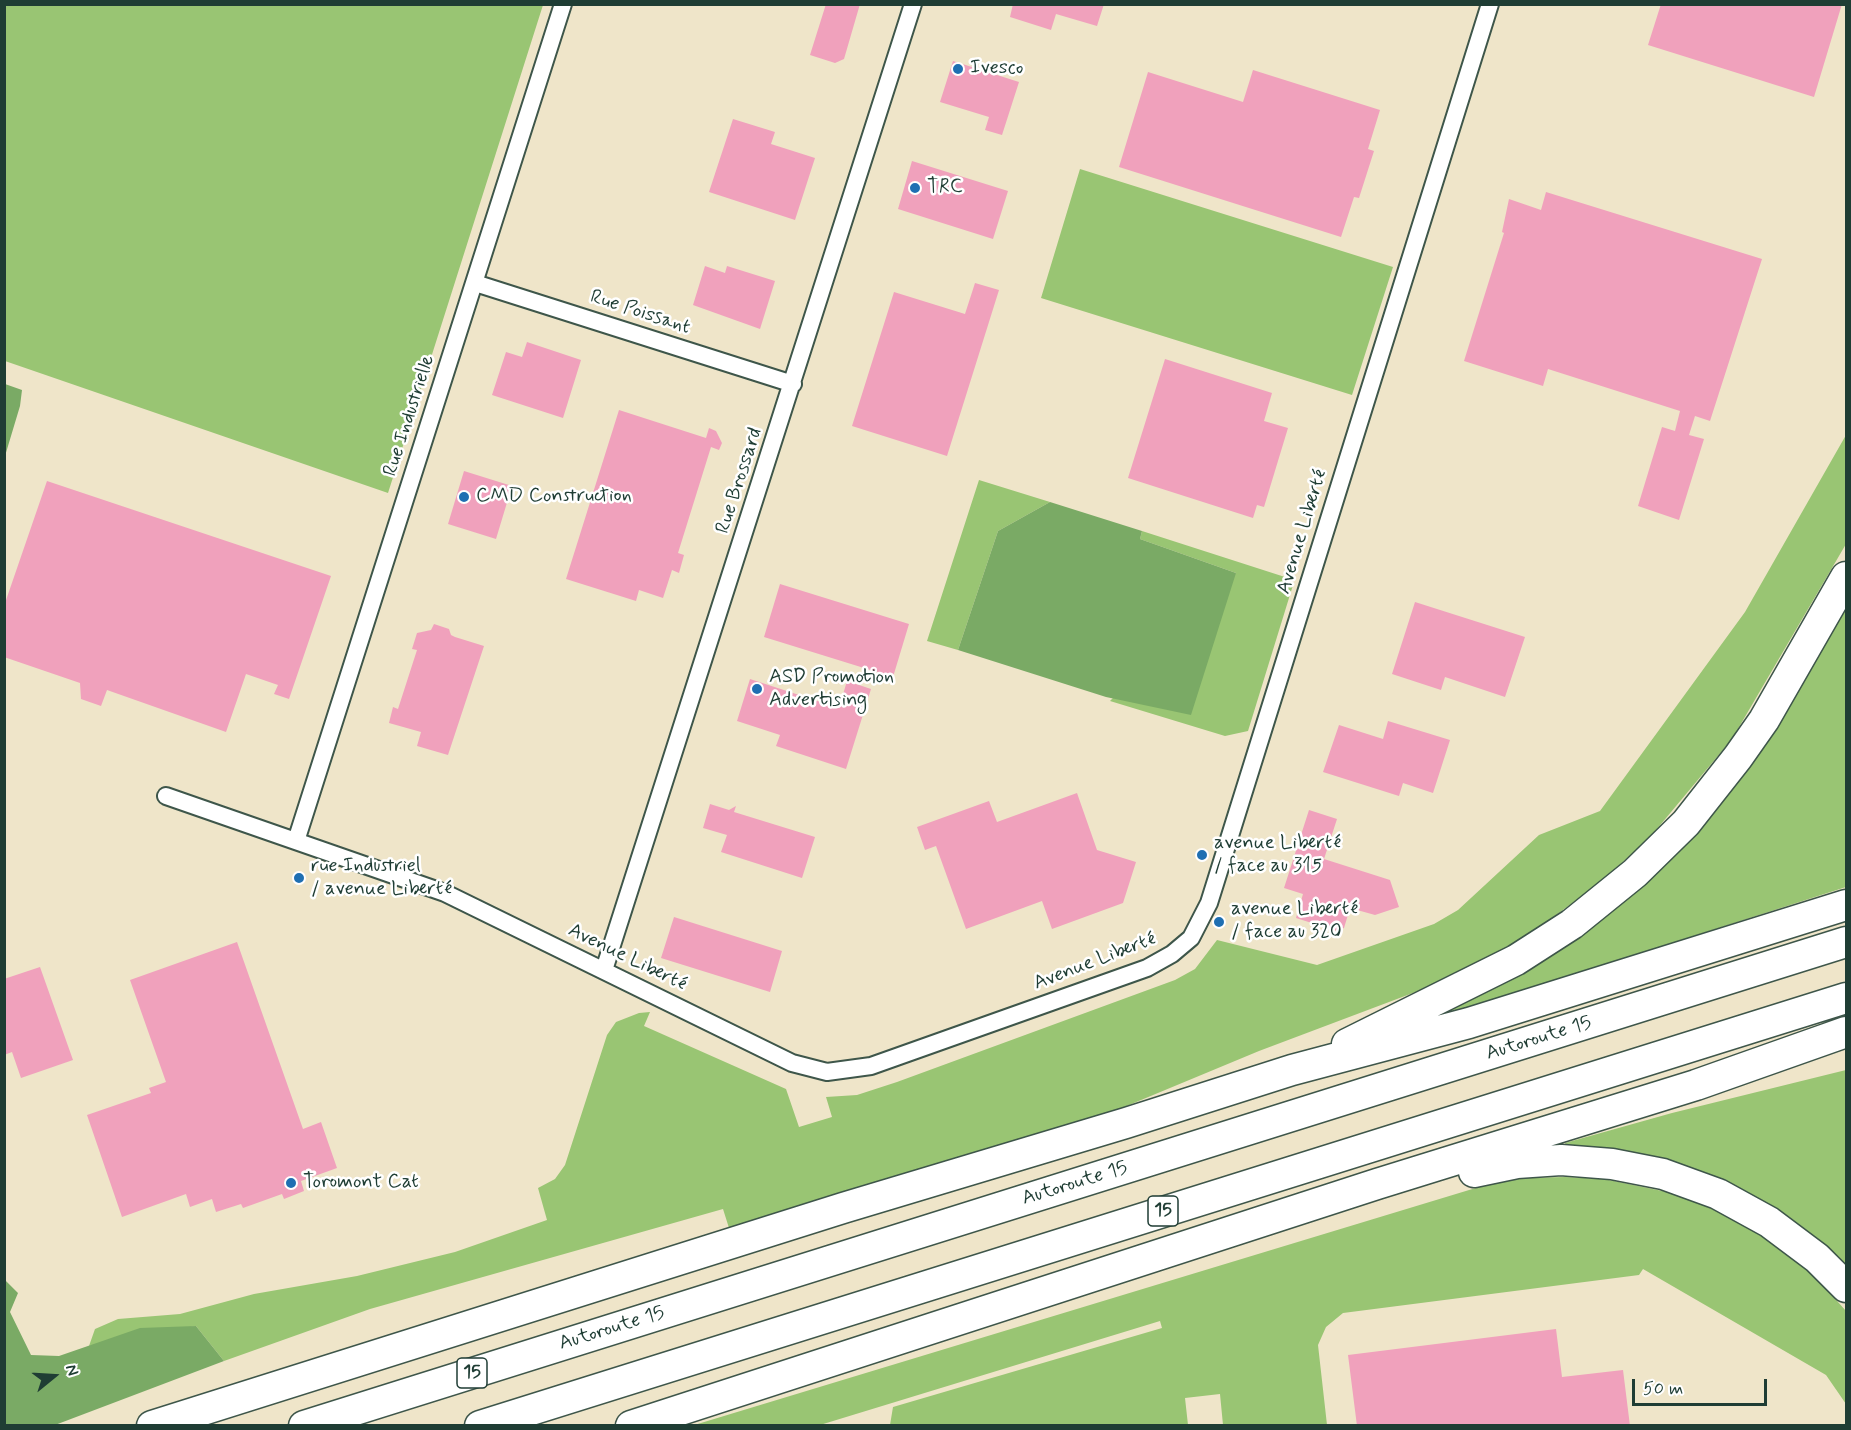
<!DOCTYPE html>
<html>
<head>
<meta charset="utf-8">
<style>
  body { margin:0 }
  #map { position:relative; width:1851px; height:1430px; overflow:hidden; background:#efe5c9; font-family:Mynerve,sans-serif }
  canvas { display:block }
  .frame { position:absolute; inset:0; border:6px solid #1f3d34; pointer-events:none }
  .north { position:absolute; left:24px; top:1346px; width:60px; height:60px; -webkit-text-stroke:4px #fff; paint-order:stroke; rotate:72deg; font-size:16px; font-weight:700; line-height:24px; text-align:center; color:#1f3d34 }
  .north::after { content:''; display:block; margin:auto; width:21px; height:27px; background:#1f3d34; clip-path:polygon(50% 0,100% 100%,50% 72%,0 100%) }
  .scale { position:absolute; left:1632px; top:1379px; width:135px; height:27px; box-sizing:border-box; border:3px solid #1f3d34; border-top:0; padding-left:8px; font-size:18px; line-height:21px; white-space:nowrap; color:#1f3d34; -webkit-text-stroke:4px #fff; paint-order:stroke }
</style>
</head>
<body>
<div id="map">
<canvas width="1851" height="1430"></canvas>
<div class="frame"></div>
<div class="north">N</div>
<div class="scale">50 m</div>
</div>
<script>
const ctx = document.querySelector('canvas').getContext('2d');
ctx.lineJoin = 'round';
function fillPath(path, color) { ctx.fillStyle = color; ctx.fill(path, 'evenodd'); }
const toPath = rows => new Path2D(rows.map(r => 'M' + r).join(''));
function stroke(path, color, width, dash) { ctx.strokeStyle = color; ctx.lineWidth = width; ctx.lineCap = dash ? 'butt' : 'round'; ctx.setLineDash(dash || []); ctx.stroke(path); }
function label(font, color, halo, rows, align = 'center') {
  ctx.font = font + ' Mynerve,sans-serif'; ctx.lineWidth = 5; ctx.setLineDash([]); ctx.textBaseline = 'middle'; ctx.strokeStyle = halo; ctx.fillStyle = color; for (const [text, x, y, turn = 0] of rows) {
    ctx.save(); ctx.translate(x, y); ctx.rotate((+turn || 0) * Math.PI / 180); ctx.textAlign = isNaN(turn) ? turn : align; if (halo) ctx.strokeText(text, 0, 0); ctx.fillText(text, 0, 0); ctx.restore();
  }
}
fillPath(toPath([
  [5,4,543,5,388,493,5,361],
  [1080,169,1393,267,1352,395,1041,298],
  [1846,435,1846,544,1732,739,1651,836,1601,882,1507,951,1458,976,1259,1051,1117,1110,729,1228,723,1209,370,1309,224,1361,196,1326,89,1346,95,1329,118,1319,180,1314,254,1294,357,1276,455,1252,547,1220,538,1188,555,1179,565,1165,607,1035,616,1022,639,1013,650,1012,644,1026,786,1089,799,1127,832,1117,826,1097,857,1095,897,1082,1175,980,1195,969,1217,940,1317,965,1434,924,1458,910,1539,835,1600,811,1745,612],
  [979,480,1050,502,998,531,958,650,927,641],
  [1142,531,1288,578,1293,585,1248,731,1225,736,1110,701,1236,573,1140,539],
  [1846,598,1846,887,1420,1024,1602,915],
  [1846,1070,1846,1274,1801,1232,1568,1150,1565,1143,1672,1113],
  [1565,1177,1604,1179,1682,1195,1750,1227,1780,1248,1813,1274,1846,1311,1846,1404,1826,1375,1643,1269,1639,1275,1343,1313,1326,1327,1318,1345,1327,1425,1223,1425,1220,1394,1185,1398,1188,1425,890,1425,893,1407,1162,1328,1160,1321,820,1425,691,1426,1479,1187,1523,1178]
]), '#99c573');
fillPath(toPath([
  [5,384,22,390,20,406,5,456],
  [1050,502,1142,531,1140,539,1236,573,1191,715,1106,697,958,650,998,531],
  [5,1280,18,1293,10,1312,31,1355,59,1356,140,1328,196,1326,224,1361,55,1425,5,1425]
]), '#7aaa65');
fillPath(toPath([
  [826,4,860,4,844,59,835,63,810,55],
  [1013,4,1104,4,1097,26,1056,14,1051,30,1010,17],
  [1661,4,1842,4,1814,97,1648,45],
  [953,61,1019,82,1002,135,985,130,989,117,940,102],
  [1253,70,1380,110,1368,149,1374,151,1359,198,1354,197,1341,237,1119,167,1148,72,1243,102],
  [733,119,775,132,771,144,815,158,795,220,709,192],
  [912,161,1008,191,993,239,898,209],
  [1546,192,1762,259,1710,421,1695,416,1689,435,1704,439,1679,520,1638,506,1662,427,1675,431,1680,411,1548,369,1543,386,1464,361,1504,233,1502,232,1509,199,1541,210],
  [705,266,725,273,727,266,775,281,760,329,693,305],
  [975,283,999,290,947,456,852,426,894,292,965,314],
  [527,342,581,360,563,418,492,395,506,352,522,357],
  [1165,359,1272,393,1264,421,1288,428,1264,507,1257,505,1253,518,1128,478],
  [619,410,706,438,709,428,716,431,722,443,719,450,711,447,678,553,684,555,679,573,672,570,663,598,639,590,636,601,566,579],
  [464,471,512,486,496,539,448,524],
  [47,481,331,576,289,699,274,694,278,685,246,674,226,732,107,690,101,706,81,699,80,683,4,657,4,606],
  [780,584,909,624,893,677,764,637],
  [1415,602,1525,637,1505,697,1445,677,1441,690,1392,674],
  [434,624,449,629,451,635,455,637,484,646,448,755,417,746,421,732,389,723,393,707,398,709,417,650,412,649,417,633,431,630],
  [750,679,839,708,847,681,871,689,846,769,776,746,780,735,737,721],
  [1388,721,1450,740,1433,793,1403,783,1399,796,1323,772,1339,725,1383,739],
  [1077,793,1097,850,1136,862,1123,903,1052,929,1042,901,966,929,936,846,925,850,917,827,989,801,997,822],
  [710,804,729,810,736,806,734,812,815,837,802,878,721,852,727,835,703,828],
  [1309,810,1337,819,1324,859,1390,880,1399,907,1375,915,1350,908,1344,928,1337,931,1296,918,1303,894,1284,888],
  [674,917,782,951,770,992,661,958],
  [237,942,303,1129,321,1122,337,1168,301,1181,304,1191,284,1199,282,1194,243,1208,241,1204,216,1212,212,1199,190,1207,186,1194,122,1217,87,1115,151,1093,149,1088,166,1082,130,980],
  [40,967,73,1060,21,1078,12,1052,4,1055,4,979],
  [1556,1329,1562,1377,1623,1370,1630,1426,1357,1426,1348,1355]
]), '#f0a1bc');
const street = toPath([
  [475,283,793,384],
  [166,796,445,893,792,1063,827,1072,871,1066,1147,968,1172,954,1191,938,1209,903,1490,4],
  [296,841,563,4],
  [604,970,913,4]
]);
const highway = toPath([
  [1347,1044,1516,960,1572,924,1635,873,1686,823,1738,757,1764,720,1846,577],
  [1474,1172,1517,1163,1561,1160,1612,1164,1663,1174,1718,1194,1769,1222,1817,1258,1846,1287],
  [152,1426,843,1208,1126,1123,1292,1070,1469,1023,1846,905],
  [304,1426,1846,942],
  [480,1426,1846,998],
  [631,1426,1377,1184,1696,1085,1846,1032]
]);
stroke(street, '#3e564a', 20);
stroke(highway, '#3e564a', 33);
stroke(street, '#fff', 16);
stroke(highway, '#fff', 30);
for (const [x, y, r, color] of [
  [958,69,6,"#1f6fb2"],
  [915,188,6,"#1f6fb2"],
  [464,497,6,"#1f6fb2"],
  [757,689,6,"#1f6fb2"],
  [1202,855,6,"#1f6fb2"],
  [299,878,6,"#1f6fb2"],
  [1219,922,6,"#1f6fb2"],
  [291,1183,6,"#1f6fb2"]
]) { const dot = new Path2D(); dot.arc(x, y, r, 0, 2 * Math.PI); ctx.fillStyle = color; ctx.fill(dot); stroke(dot, '#fff', 2); }
for (const [x, y, w] of [
  [1163,1211,30],
  [472,1373,30]
]) { const box = new Path2D(); box.roundRect(x - w / 2, y - 15, w, 30, 4.5); ctx.fillStyle = '#fff'; ctx.fill(box); stroke(box, '#1f3d34', 1.5); }
label('bold 18px', '#1f3d34', null, [
  ["15",1163,1211],
  ["15",472,1373]
]);
label('20px', '#1f3d34', '#fff', [
  ["Ivesco",970,69],
  ["TRC",927,188],
  ["CMD Construction",476,497],
  ["ASD Promotion",769,678],
  ["Advertising",769,701],
  ["avenue Liberté",1214,844],
  ["/ face au 315",1214,867],
  ["rue Industriel",311,867],
  ["/ avenue Liberté",311,890],
  ["avenue Liberté",1231,910],
  ["/ face au 320",1231,933],
  ["Toromont Cat",303,1183]
], 'left');
label('20px', '#1f3d34', '#fff', [
  ["Rue Poissant",640,313,18],
  ["Rue Industrielle",410,416,-72],
  ["Rue Brossard",740,481,-72],
  ["Avenue Liberté",1303,532,-73],
  ["Avenue Liberté",627,958,26],
  ["Avenue Liberté",1095,962,-21],
  ["Autoroute 15",1539,1039,-17],
  ["Autoroute 15",1075,1184,-17],
  ["Autoroute 15",612,1329,-17]
]);
</script>
</body>
</html>
